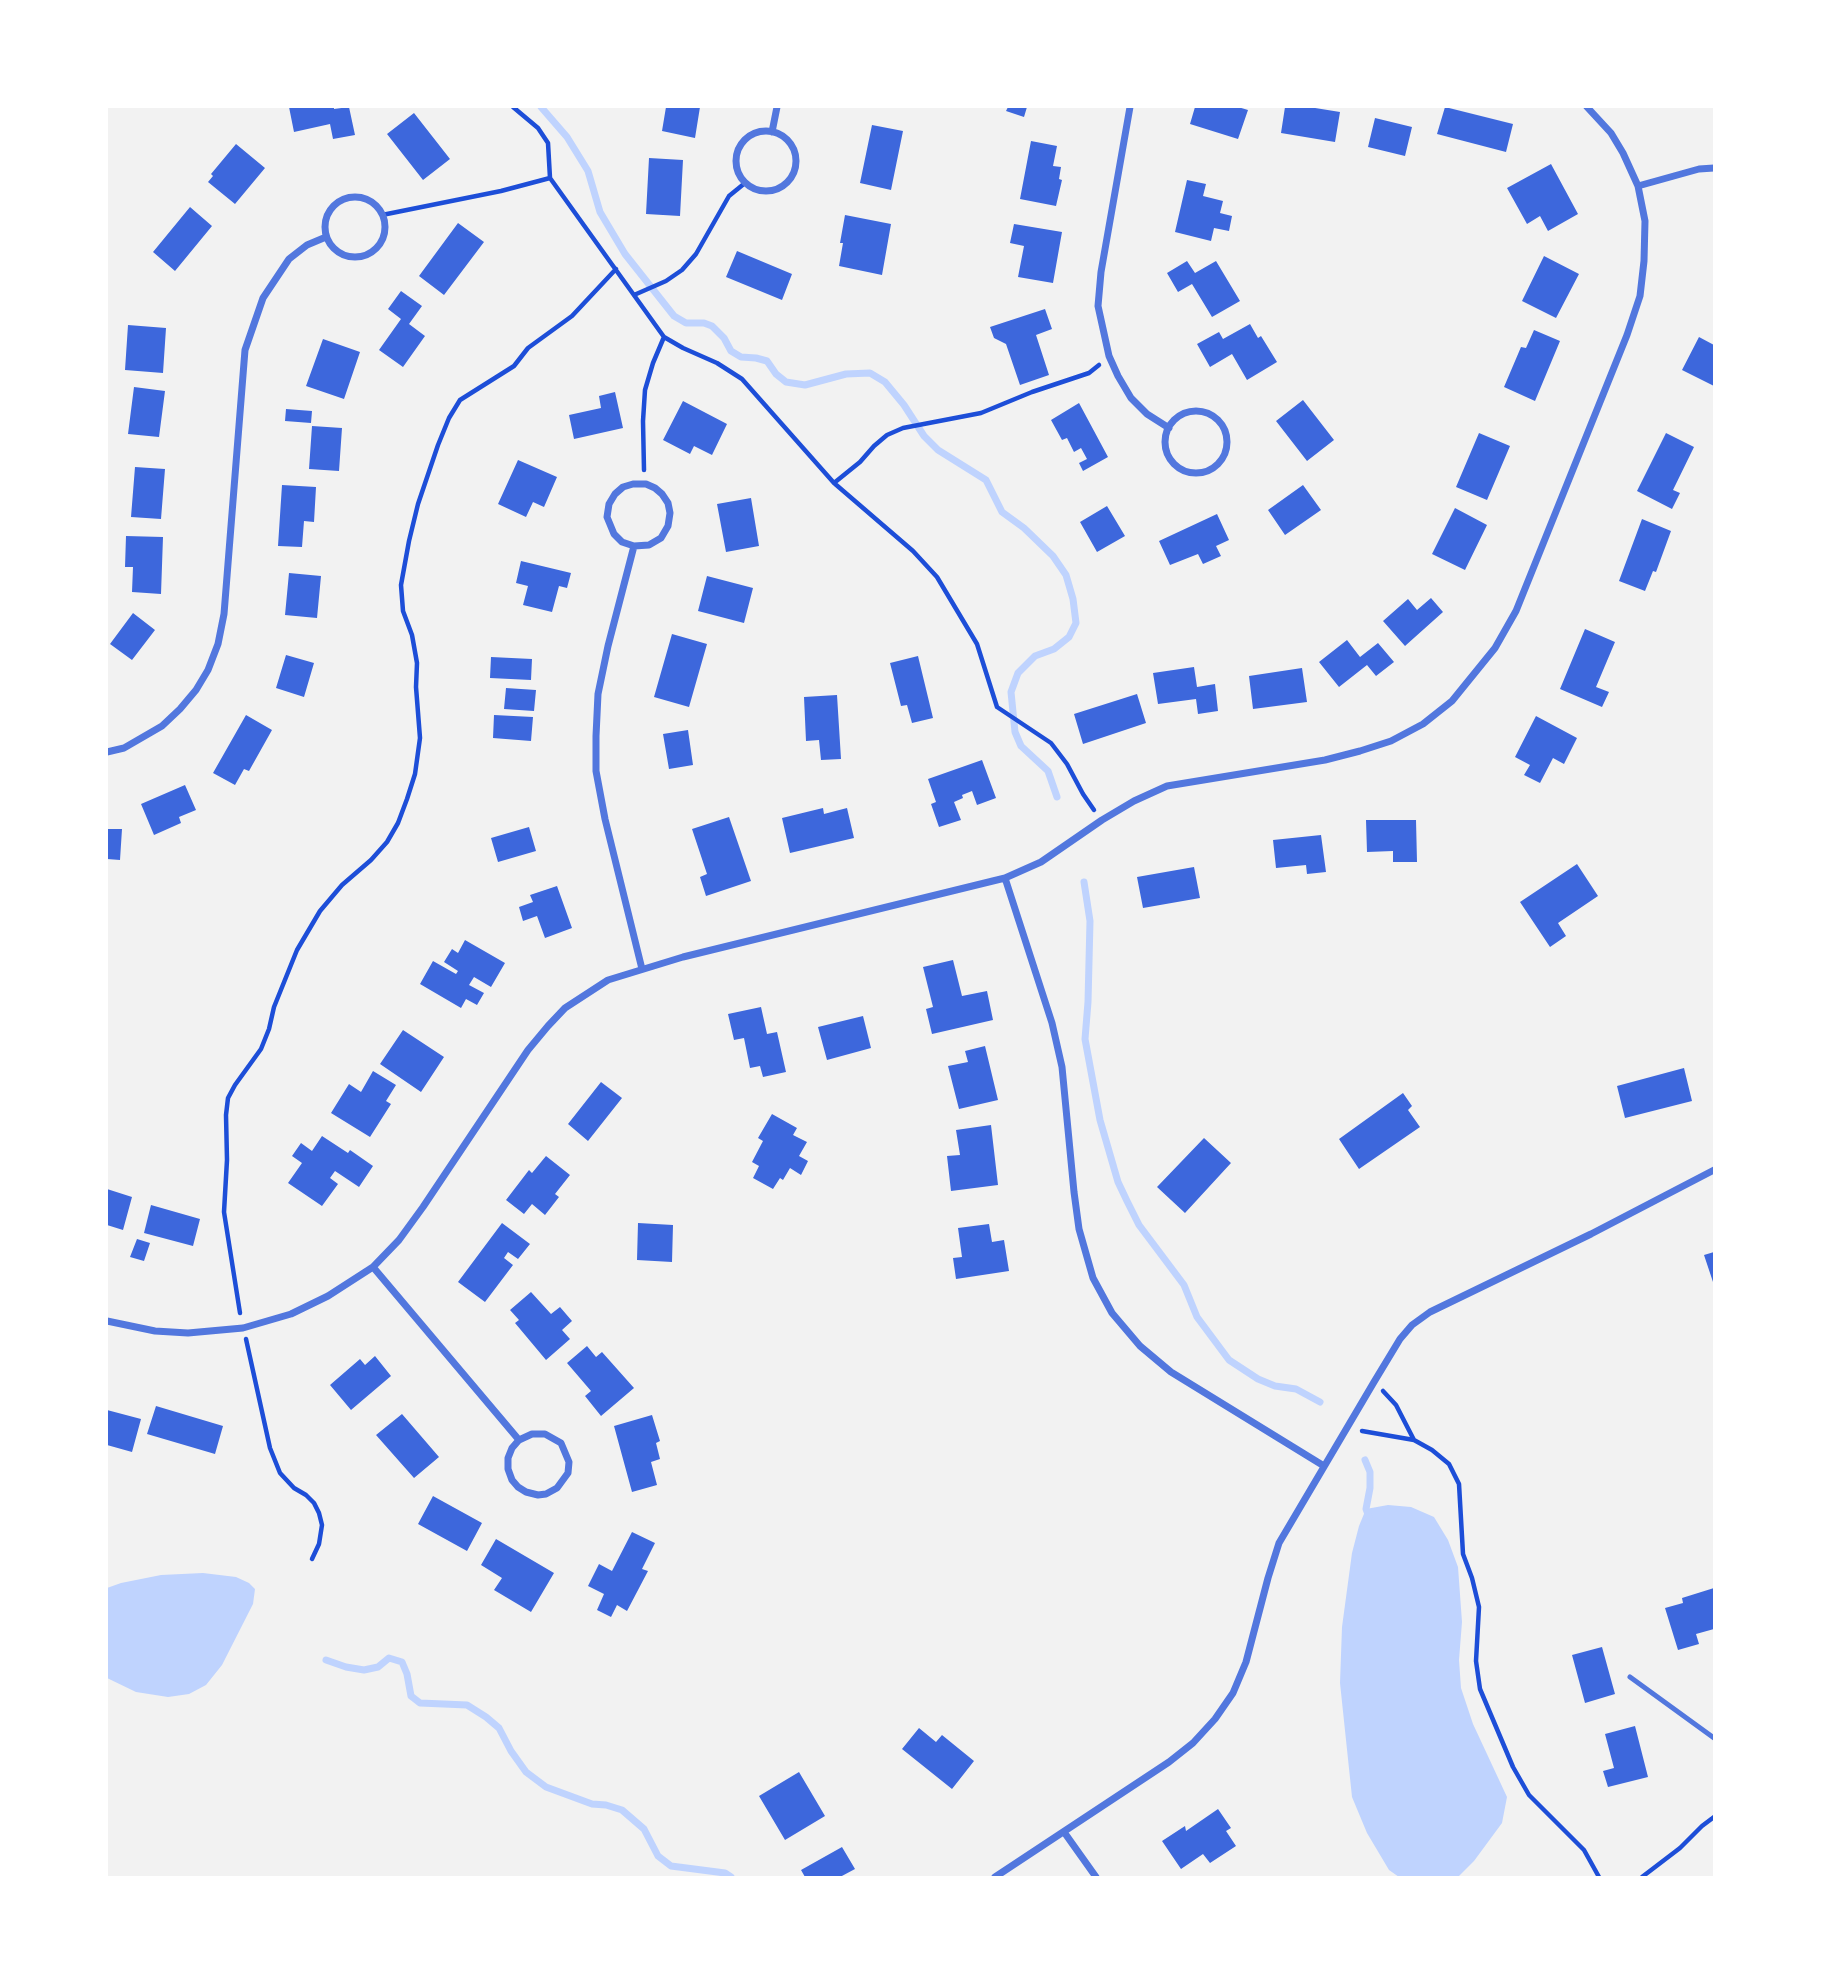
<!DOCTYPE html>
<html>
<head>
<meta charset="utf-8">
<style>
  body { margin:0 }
  #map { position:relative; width:1821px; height:1984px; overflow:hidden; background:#f2f2f2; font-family:"Open Sans",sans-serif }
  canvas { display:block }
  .frame { position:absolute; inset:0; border:108px solid #fff; pointer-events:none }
</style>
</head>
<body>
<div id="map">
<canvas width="1821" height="1984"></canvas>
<div class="frame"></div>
</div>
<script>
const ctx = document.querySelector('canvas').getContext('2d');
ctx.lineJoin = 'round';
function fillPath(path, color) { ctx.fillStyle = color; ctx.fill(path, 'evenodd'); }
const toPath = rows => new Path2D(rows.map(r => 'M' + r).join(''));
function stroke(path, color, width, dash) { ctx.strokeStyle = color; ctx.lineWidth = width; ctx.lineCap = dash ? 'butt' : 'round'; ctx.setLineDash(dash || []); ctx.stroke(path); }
fillPath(toPath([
  [1388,1505,1411,1507,1434,1517,1448,1540,1458,1567,1462,1622,1459,1660,1461,1688,1473,1724,1507,1797,1502,1823,1474,1861,1458,1877,1399,1877,1389,1870,1367,1833,1352,1797,1340,1683,1342,1627,1352,1553,1359,1526,1366,1509],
  [203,1573,236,1577,249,1583,255,1589,253,1604,222,1665,206,1685,189,1694,168,1697,136,1692,107,1678,107,1588,121,1583,161,1575]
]), '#bfd3fe');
stroke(toPath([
  [541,107,567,137,588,171,600,212,625,254,674,316,686,323,704,323,712,326,724,338,731,351,741,357,756,358,767,361,776,374,786,382,805,385,846,374,870,373,885,382,904,405,924,436,938,450,986,480,1002,512,1024,528,1053,556,1066,575,1073,599,1076,623,1069,637,1054,649,1035,656,1018,673,1011,692,1015,732,1021,746,1048,771,1057,797],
  [1084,882,1090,921,1088,1002,1085,1039,1100,1120,1118,1182,1127,1201,1139,1225,1184,1285,1197,1317,1229,1360,1258,1379,1275,1386,1296,1389,1320,1402],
  [1365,1460,1370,1472,1370,1488,1366,1509,1369,1517],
  [326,1660,346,1667,364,1670,378,1667,389,1658,402,1662,407,1674,411,1696,420,1703,467,1705,486,1717,499,1728,511,1751,526,1772,546,1787,592,1804,606,1805,622,1810,644,1829,658,1856,671,1866,725,1873,731,1877]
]), '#bfd3fe', 7);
fillPath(toPath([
  [289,107,334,107,334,109,349,107,355,135,333,139,330,124,294,132],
  [666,107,700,107,695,138,662,131],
  [1008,107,1027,107,1024,117,1006,111],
  [1195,107,1238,107,1248,110,1238,139,1190,124],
  [1285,107,1309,107,1340,112,1335,142,1281,133],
  [1445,107,1513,124,1506,152,1437,134],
  [414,113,450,159,423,180,387,134],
  [1375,118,1412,127,1405,156,1368,147],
  [872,125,903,131,891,190,860,183],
  [1031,141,1057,146,1053,166,1061,167,1059,179,1062,180,1056,206,1020,199],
  [236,144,265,168,235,204,208,182,213,176,211,174],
  [649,158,683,160,680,216,646,214],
  [1551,164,1578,214,1548,231,1540,216,1527,224,1507,188],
  [1187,180,1206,184,1203,196,1223,201,1220,213,1232,216,1229,231,1214,228,1211,241,1175,232],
  [190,207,212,226,175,271,153,252],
  [845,215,891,224,882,275,839,266,843,243,840,243],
  [458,223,484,242,444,295,419,276],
  [1014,224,1062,232,1053,283,1018,277,1024,246,1010,243],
  [737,251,792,274,782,300,726,277],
  [1544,256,1579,274,1556,318,1522,301],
  [1187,261,1195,273,1216,261,1240,301,1212,317,1192,284,1178,292,1167,273],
  [401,291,422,306,409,324,425,336,403,367,379,350,401,319,388,309],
  [1045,309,1052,329,1036,335,1049,375,1020,385,1006,344,994,338,990,327],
  [1250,324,1258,338,1261,336,1277,362,1247,380,1232,354,1210,367,1197,344,1219,332,1223,339],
  [128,325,166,328,163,373,125,370],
  [1534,330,1560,341,1535,401,1504,387,1521,347,1526,348],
  [1699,337,1714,345,1714,386,1682,370],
  [323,339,360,352,344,399,306,386],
  [134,387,165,391,159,437,128,434],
  [615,392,623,428,574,439,569,415,601,408,599,396],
  [1303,400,1334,440,1307,461,1276,421],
  [683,401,727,424,712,455,694,446,690,454,663,440],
  [1079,403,1108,457,1083,471,1079,463,1087,459,1081,448,1074,452,1067,438,1062,440,1051,420],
  [286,409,312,411,311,423,285,421],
  [312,426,342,428,339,471,309,469],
  [1479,433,1510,446,1487,500,1456,487],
  [1666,433,1694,447,1673,490,1680,493,1672,509,1637,491],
  [518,460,557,477,544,507,533,502,526,517,498,504],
  [135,467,165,469,161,519,131,517],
  [282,485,316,487,314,522,304,521,302,547,278,546],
  [1303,485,1321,510,1285,535,1268,510],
  [751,498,759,546,726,552,717,504],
  [1107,506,1125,536,1097,552,1080,522],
  [1455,508,1487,525,1465,570,1432,554],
  [1217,514,1229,540,1216,546,1221,556,1203,564,1198,554,1170,565,1159,541],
  [1642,519,1671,531,1656,572,1653,571,1645,591,1619,581],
  [126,536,163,537,161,594,132,592,133,567,125,567],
  [521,561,571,573,567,588,559,586,552,612,523,605,528,586,516,583],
  [289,573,321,576,317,618,285,615],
  [707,576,753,588,744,623,698,611],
  [1431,598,1443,612,1405,646,1383,621,1408,599,1417,610],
  [133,613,155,630,132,660,110,644],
  [1585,629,1615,642,1596,687,1609,692,1602,707,1560,689],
  [672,634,707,644,689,707,654,697],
  [1347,640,1360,657,1378,643,1394,662,1376,676,1367,665,1339,687,1319,662],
  [286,655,314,663,304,697,276,688],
  [918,656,933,718,912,723,907,705,901,706,890,663],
  [491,657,532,659,531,680,490,678],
  [1194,667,1197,687,1215,684,1218,711,1198,714,1196,699,1158,704,1153,673],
  [1302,668,1307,702,1253,709,1249,676],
  [506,688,536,690,534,711,504,709],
  [1137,694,1146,723,1083,744,1074,714],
  [837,695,841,759,821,760,819,740,806,741,804,697],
  [246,715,272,730,249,771,244,769,235,785,213,773],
  [494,715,533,717,531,741,493,738],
  [1536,716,1577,738,1564,764,1553,758,1540,783,1524,775,1530,765,1515,757],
  [688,730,693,765,669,769,663,734],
  [982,760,996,798,977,805,972,791,962,795,963,798,954,802,961,820,939,827,931,804,936,802,928,779],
  [185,785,196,810,179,817,181,823,154,835,141,804],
  [823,808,824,814,847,808,854,838,790,853,782,818],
  [729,817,751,881,706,896,700,877,707,874,692,829],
  [1366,820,1416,820,1417,862,1393,862,1393,851,1367,852],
  [529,827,536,851,498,862,491,838],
  [107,829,122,829,120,860,107,859],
  [1321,835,1326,872,1307,874,1306,865,1276,868,1273,840],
  [1577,864,1598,896,1558,923,1566,936,1550,947,1520,902],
  [1194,867,1200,898,1143,908,1137,877],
  [557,886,572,928,545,938,537,916,523,921,519,907,533,902,530,895],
  [465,940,505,963,491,987,474,977,469,985,484,993,477,1005,466,999,461,1008,420,984,433,961,456,974,458,971,444,962,452,949,458,953],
  [953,960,962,996,987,991,993,1020,932,1034,926,1009,933,1007,923,967],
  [761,1007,767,1034,777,1032,786,1072,763,1077,760,1066,750,1068,744,1038,734,1040,728,1014],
  [863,1016,871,1048,827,1060,818,1027],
  [403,1030,444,1057,421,1092,380,1064],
  [985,1046,998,1100,959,1109,948,1066,968,1062,965,1051],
  [1684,1068,1692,1101,1625,1118,1617,1086],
  [373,1071,396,1085,386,1101,391,1104,370,1137,331,1113,349,1084,361,1092],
  [601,1082,622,1098,588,1141,568,1124],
  [1403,1093,1412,1106,1408,1110,1420,1127,1359,1169,1339,1139],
  [772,1114,797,1128,793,1135,807,1142,799,1156,808,1161,801,1175,790,1168,783,1180,780,1178,773,1189,753,1178,759,1166,752,1162,763,1141,758,1138],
  [991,1125,998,1185,951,1191,947,1156,960,1155,956,1130],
  [322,1136,348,1153,350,1150,373,1166,359,1187,335,1171,330,1178,338,1184,322,1206,288,1183,302,1163,292,1156,301,1143,312,1151],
  [1204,1138,1231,1163,1185,1213,1157,1187],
  [546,1156,570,1175,555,1194,559,1197,545,1215,532,1204,524,1214,506,1200,529,1170,532,1173],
  [107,1189,132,1197,123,1230,107,1225],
  [151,1205,200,1219,193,1246,144,1233],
  [502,1223,530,1244,518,1259,508,1252,504,1258,513,1265,485,1302,458,1282],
  [638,1223,673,1225,672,1262,637,1260],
  [989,1224,992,1242,1004,1240,1009,1271,956,1279,953,1258,962,1257,958,1228],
  [137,1239,150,1243,144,1261,130,1257],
  [1714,1252,1714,1285,1704,1255],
  [531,1292,551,1314,560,1307,572,1321,562,1330,570,1339,546,1360,515,1323,519,1320,510,1310],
  [587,1346,596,1357,602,1352,634,1388,601,1416,585,1396,591,1391,567,1363],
  [375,1356,391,1376,351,1410,330,1385,360,1359,365,1365],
  [156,1406,223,1426,215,1454,147,1434],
  [107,1410,141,1419,132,1452,107,1445],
  [402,1414,439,1457,414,1478,376,1435],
  [652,1415,660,1441,656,1443,660,1459,651,1462,657,1485,632,1492,614,1426],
  [433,1496,482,1523,467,1551,418,1524],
  [632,1532,655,1543,642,1569,648,1571,627,1611,617,1605,611,1617,597,1610,604,1594,588,1586,599,1564,612,1571],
  [496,1539,554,1573,531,1612,494,1590,502,1578,481,1565],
  [1714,1588,1714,1629,1696,1634,1699,1644,1678,1650,1665,1608,1683,1603,1682,1598],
  [1602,1647,1615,1694,1585,1703,1572,1655],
  [1635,1726,1648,1777,1608,1787,1603,1771,1614,1768,1605,1734],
  [919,1728,936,1742,942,1735,974,1761,952,1789,902,1749],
  [799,1772,825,1816,785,1840,759,1796],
  [1218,1809,1231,1828,1226,1831,1236,1846,1210,1863,1203,1854,1181,1869,1162,1841,1185,1826,1186,1831],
  [842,1847,855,1869,840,1877,805,1877,801,1870]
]), '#3d67dc');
stroke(toPath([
  [513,107,538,128,548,143,550,178,664,337,683,348,717,363,742,379,834,483,913,551,937,577,977,644,997,707,1051,743,1067,764,1083,794,1094,810],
  [382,215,501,191,550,178],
  [634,295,666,281,682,270,696,254,729,196,745,183],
  [644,470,643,421,645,390,653,363,664,337],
  [834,483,860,462,874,446,887,435,903,428,981,413,1032,392,1089,373,1099,365],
  [240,1313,224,1212,227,1160,226,1115,228,1098,235,1085,261,1049,269,1029,274,1007,297,950,320,911,342,885,371,860,387,842,398,823,407,799,415,774,420,738,416,687,417,663,412,635,403,611,401,585,409,541,418,504,438,445,449,418,460,400,514,366,528,348,572,316,616,269],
  [246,1339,270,1448,280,1473,294,1488,306,1495,314,1503,319,1513,322,1525,319,1544,312,1559],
  [1383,1391,1396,1405,1414,1440],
  [1362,1431,1414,1440,1432,1450,1449,1464,1459,1484,1463,1554,1472,1578,1479,1607,1476,1661,1480,1689,1513,1767,1529,1795,1584,1850,1599,1877],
  [1642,1877,1680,1848,1702,1826,1714,1817]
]), '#1d4ed8', 4.5);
stroke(toPath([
  [1630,1677,1714,1738]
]), '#5277de', 5);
stroke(toPath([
  [1130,107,1101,272,1098,306,1109,356,1118,376,1131,398,1147,414,1169,428],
  '736 161a30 30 0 1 1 60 0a30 30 0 1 1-60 0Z',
  [772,132,777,107],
  [1638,186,1699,169,1714,168],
  '325 227a30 30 0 1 1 60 0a30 30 0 1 1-60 0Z',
  '1165 442a31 31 0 1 1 62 0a31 31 0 1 1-62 0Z',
  [634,546,649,545,661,538,668,526,670,513,668,503,662,494,655,488,646,484,633,484,623,487,615,494,609,504,607,517,614,534,622,542,634,546,608,646,598,694,596,736,596,771,605,819,642,969],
  [107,752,124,748,162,726,180,709,196,690,208,670,218,644,224,614,245,350,263,298,289,259,307,245,326,237],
  [1005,878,1052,1023,1062,1067,1074,1192,1079,1229,1093,1278,1112,1313,1140,1346,1171,1372,1324,1466],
  [373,1267,519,1440,532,1434,545,1434,561,1443,569,1462,568,1473,557,1488,546,1494,538,1495,526,1492,518,1487,512,1480,508,1469,508,1458,512,1448,519,1440],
  [107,1321,155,1331,188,1333,243,1328,291,1314,328,1296,373,1267,399,1240,423,1207,528,1050,548,1026,565,1008,608,980,683,957,1005,878,1041,862,1102,820,1134,801,1167,786,1325,760,1360,751,1391,741,1423,724,1452,701,1495,648,1516,611,1627,335,1640,296,1644,261,1645,221,1638,186,1623,153,1611,133,1587,107],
  [1064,1832,1096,1877],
  [995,1877,1169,1762,1193,1743,1215,1719,1233,1693,1246,1662,1268,1578,1279,1543,1374,1382,1400,1339,1412,1325,1430,1312,1591,1234,1714,1170]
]), '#5277de', 7);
</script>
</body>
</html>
